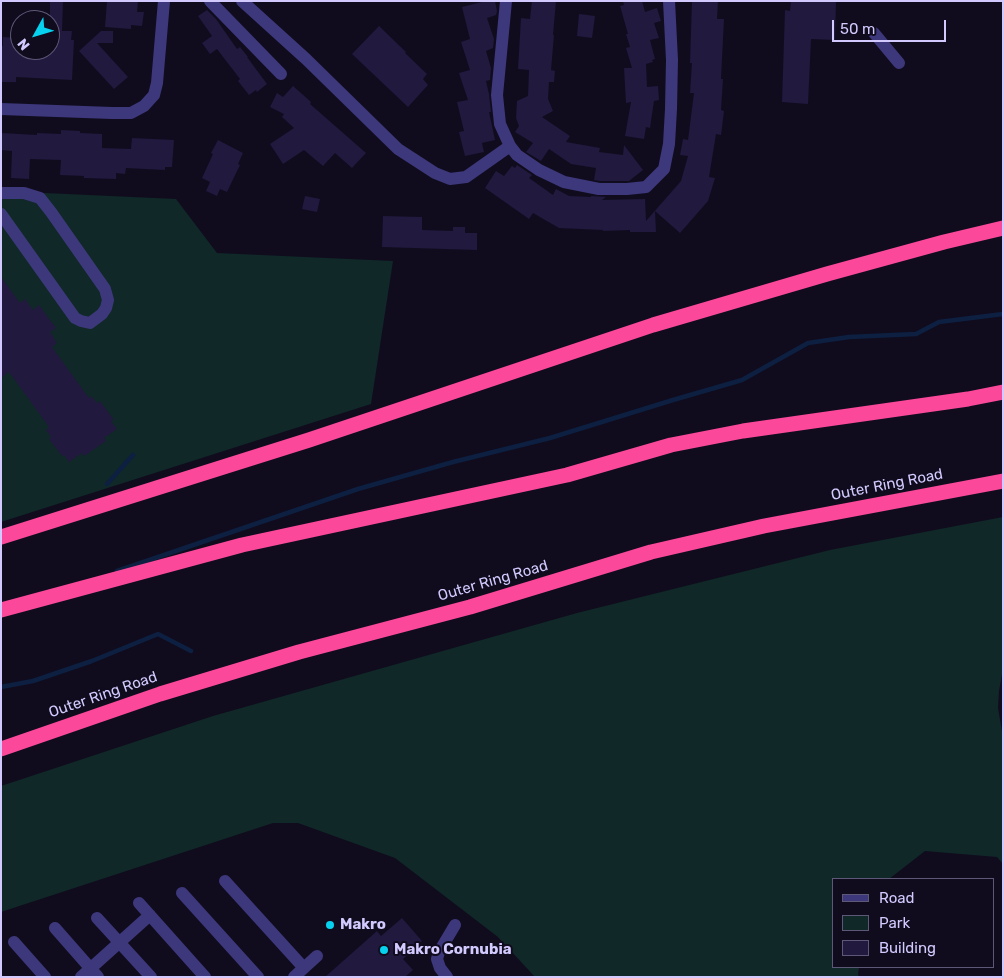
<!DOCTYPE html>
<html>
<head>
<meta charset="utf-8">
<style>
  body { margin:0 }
  #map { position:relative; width:1004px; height:978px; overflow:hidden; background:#100c1e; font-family:Rubik,sans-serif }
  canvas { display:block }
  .frame { position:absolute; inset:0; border:2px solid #d2cafe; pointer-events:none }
  .legend { position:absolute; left:832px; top:878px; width:162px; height:90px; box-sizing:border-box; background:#100c1e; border:1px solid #5e5878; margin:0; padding:6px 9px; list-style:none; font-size:15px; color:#d2cafe }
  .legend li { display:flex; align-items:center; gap:10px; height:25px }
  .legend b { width:25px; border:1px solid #5e5878 }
  .north { position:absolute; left:10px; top:10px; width:50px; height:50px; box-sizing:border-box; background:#100c1e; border:1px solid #5e5878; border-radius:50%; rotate:231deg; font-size:14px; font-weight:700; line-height:20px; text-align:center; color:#d2cafe }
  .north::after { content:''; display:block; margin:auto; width:18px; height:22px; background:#06d2ef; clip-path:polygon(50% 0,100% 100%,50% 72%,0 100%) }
  .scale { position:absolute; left:832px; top:20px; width:114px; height:22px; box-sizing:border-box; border:2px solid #d2cafe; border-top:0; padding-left:6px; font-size:15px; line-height:18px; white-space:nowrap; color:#d2cafe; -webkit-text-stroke:4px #100c1e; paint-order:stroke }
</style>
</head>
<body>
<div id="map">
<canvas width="1004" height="978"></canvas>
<div class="frame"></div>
<ul class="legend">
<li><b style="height:6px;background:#3d387c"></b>Road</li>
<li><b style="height:14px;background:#102827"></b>Park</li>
<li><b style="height:14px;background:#21193e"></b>Building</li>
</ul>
<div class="north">N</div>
<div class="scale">50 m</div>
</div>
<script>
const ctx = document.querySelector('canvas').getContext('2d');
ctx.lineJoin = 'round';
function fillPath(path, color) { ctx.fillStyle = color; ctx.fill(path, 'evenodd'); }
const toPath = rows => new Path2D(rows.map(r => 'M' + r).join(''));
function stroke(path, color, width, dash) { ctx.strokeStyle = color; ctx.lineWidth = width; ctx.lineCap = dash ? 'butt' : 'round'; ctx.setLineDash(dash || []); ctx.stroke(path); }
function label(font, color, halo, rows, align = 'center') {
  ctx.font = font + ' Rubik,sans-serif'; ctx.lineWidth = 4; ctx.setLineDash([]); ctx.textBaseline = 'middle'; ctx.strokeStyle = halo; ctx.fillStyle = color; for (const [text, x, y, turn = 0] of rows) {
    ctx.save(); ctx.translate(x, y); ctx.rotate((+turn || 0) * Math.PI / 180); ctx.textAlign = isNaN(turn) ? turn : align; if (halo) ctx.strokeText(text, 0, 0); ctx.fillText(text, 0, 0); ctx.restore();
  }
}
fillPath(toPath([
  [1,191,176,199,217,253,393,261,371,404,1,522],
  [1003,517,1003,669,999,691,998,708,1003,737,1003,864,997,857,925,851,889,879,833,879,833,967,859,967,858,975,860,977,535,977,498,937,395,858,298,823,273,823,1,912,1,786,213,716,577,613,830,550]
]), '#102827');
stroke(toPath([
  [107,484,133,455],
  [117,571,358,489,453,462,550,438,673,400,742,380,808,343,849,337,916,334,939,322,1003,314],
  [1,687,33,681,92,661,158,634,191,651]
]), '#0d2041', 4.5);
fillPath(toPath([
  [50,1,63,1,62,31,72,31,71,40,74,40,72,80,16,77,16,82,1,82,1,46,3,46,3,37,17,38,17,50,50,50],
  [107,1,138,1,137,12,144,12,142,26,131,25,131,29,105,27],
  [486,1,495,1,497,11,496,15,487,18,494,39,493,48,486,51,491,68,490,80,486,81,489,94,491,112,489,112,495,140,482,143,484,152,465,156,459,132,464,131,457,102,468,100,459,73,470,70,461,42,470,39,462,7],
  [532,1,556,1,553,35,554,35,551,70,555,71,554,82,549,82,548,99,553,111,542,117,570,136,566,142,600,148,599,152,623,155,624,145,643,170,629,181,600,181,594,180,596,168,571,164,549,149,541,161,526,152,533,143,515,132,519,126,516,118,517,101,528,96,529,70,518,69,521,18,530,19],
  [623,1,642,1,645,12,657,8,661,21,654,23,659,38,650,40,655,59,652,60,653,62,646,64,647,87,658,86,659,100,654,101,650,128,646,127,644,139,625,136,631,102,626,103,624,68,632,68,626,48,630,47,626,34,628,34,620,6,624,5],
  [692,1,718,1,717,19,724,19,721,79,723,79,721,110,724,111,721,135,716,134,709,177,715,178,708,201,680,233,655,211,656,232,630,232,630,230,603,231,603,230,559,228,533,213,529,219,485,188,496,171,504,176,512,166,515,168,517,165,532,175,529,178,553,195,556,189,569,196,591,197,591,196,606,197,602,200,645,199,646,221,681,181,688,156,680,155,683,139,688,140,694,93,690,93,692,63,690,63],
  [791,1,836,1,835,40,811,39,808,104,782,102,785,10,790,11],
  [207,10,216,19,237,49,240,47,248,57,247,57,267,84,257,92,256,90,249,95,238,81,240,79,217,49,210,54,202,43,212,36,198,16],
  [579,14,595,16,592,38,577,36],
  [379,26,406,52,405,53,427,74,423,79,428,85,408,107,352,54],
  [101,31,113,31,113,43,97,43,128,77,114,89,79,51],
  [293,86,311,102,310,104,366,153,352,168,335,153,323,166,304,150,283,164,270,144,294,128,282,117,284,114,270,107,277,93,283,97],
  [61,130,80,131,80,133,102,134,102,148,131,149,132,138,174,140,172,167,165,167,165,170,126,168,125,174,116,173,116,179,84,178,84,176,60,175,61,160,30,159,29,179,11,178,12,151,1,150,1,133,37,135,37,133,61,134],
  [218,140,243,153,238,164,240,165,227,192,220,189,217,196,206,191,210,182,202,178,213,154,211,153],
  [305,196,320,199,317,212,302,209],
  [383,216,422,217,422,230,453,231,453,227,465,227,465,233,477,233,477,250,382,247],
  [1,277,20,303,25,299,33,310,39,305,56,328,50,332,57,343,52,347,89,398,91,396,97,403,100,401,114,420,111,421,117,429,104,438,106,441,84,456,82,453,69,462,64,455,62,456,49,439,51,437,46,430,49,427,9,372,1,378],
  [402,918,422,941,403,959,413,970,405,977,325,977,377,931,381,936]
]), '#21193e');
stroke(toPath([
  [210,1,281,74],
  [242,1,306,59,398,149,435,173,450,179,466,177,510,146],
  [506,1,497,95,500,124,510,146,517,155,539,170,564,182,599,189,627,189,646,187,664,169,669,144,671,109,672,60,669,1],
  [874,33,899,63],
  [1,109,112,113,131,113,144,106,154,95,157,83,164,1],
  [1,193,24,193,40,198,51,212,105,289,108,300,106,308,102,314,90,323,81,321,75,318,1,214],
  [225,881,304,968],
  [182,893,258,977],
  [139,903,205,977],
  [97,918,151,977],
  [55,928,98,977],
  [14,942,45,977],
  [81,977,150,915],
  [294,977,317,956],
  [447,977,440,968,437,959,439,952,455,925]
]), '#3d387c', 12);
stroke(toPath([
  [1,537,309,440,653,325,827,274,944,242,1003,228],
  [1,610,242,545,567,475,671,445,743,431,968,399,1003,392],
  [1,749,160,694,299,652,470,607,651,552,764,526,1003,481]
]), '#fb489a', 15);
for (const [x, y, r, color] of [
  [330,925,5,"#06d2ef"],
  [384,950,5,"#06d2ef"]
]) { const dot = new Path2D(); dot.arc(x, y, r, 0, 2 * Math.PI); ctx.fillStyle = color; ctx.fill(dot); stroke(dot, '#100c1e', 2); }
label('15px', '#d2cafe', '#100c1e', [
  ["Outer Ring Road",887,485,-11],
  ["Outer Ring Road",493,581,-16],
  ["Outer Ring Road",103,695,-19]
]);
label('bold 15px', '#d2cafe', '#100c1e', [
  ["Makro",340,925],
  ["Makro Cornubia",394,950]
], 'left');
</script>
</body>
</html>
